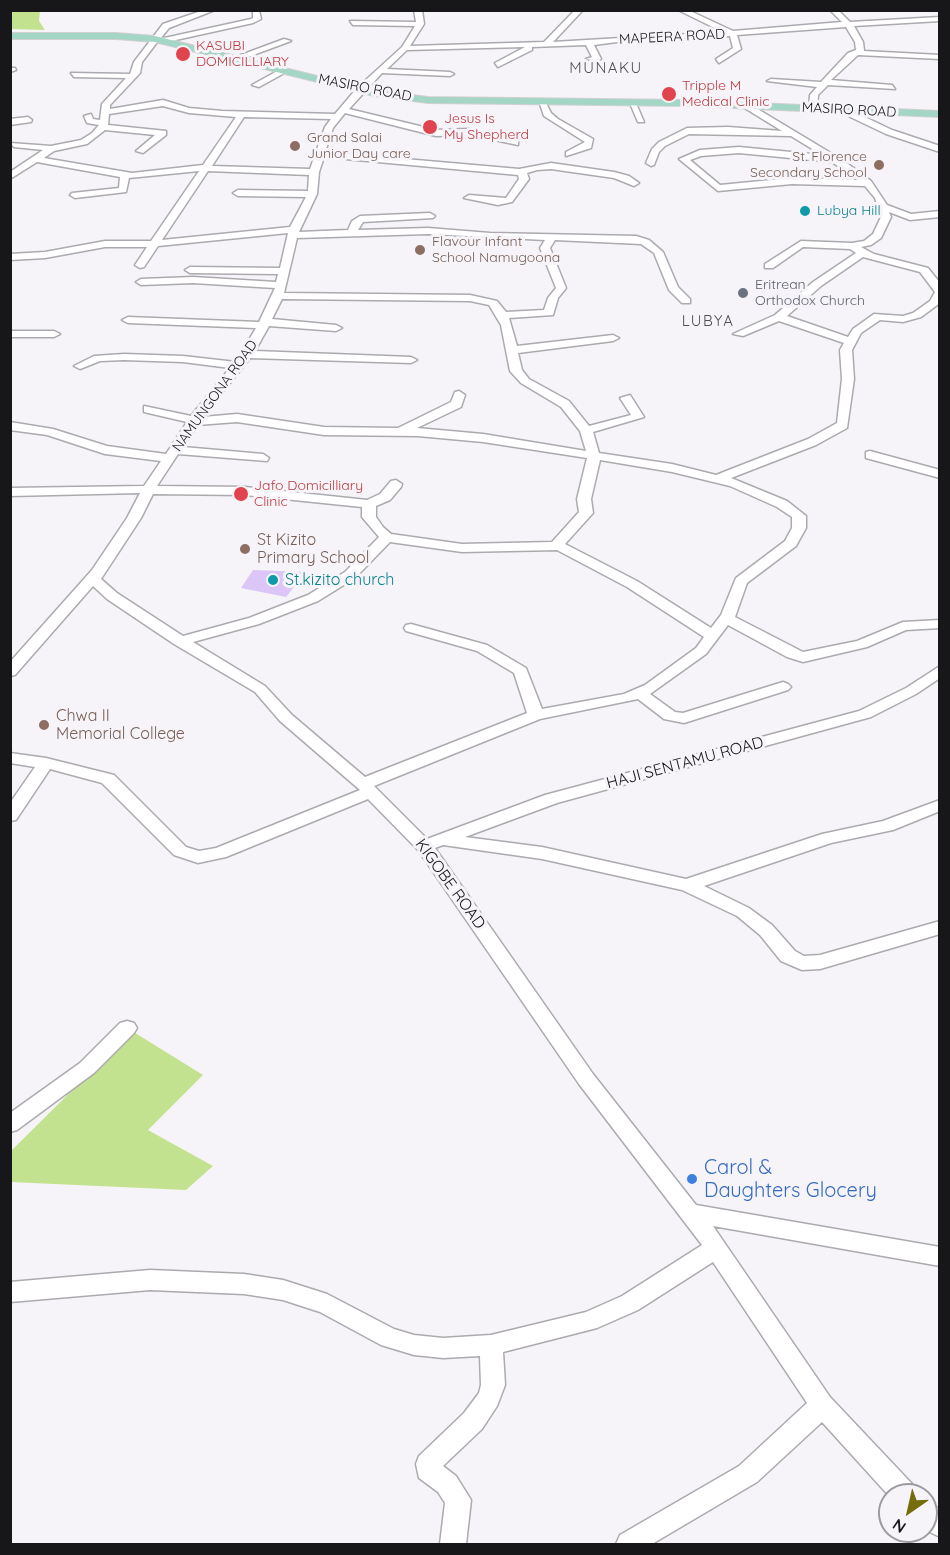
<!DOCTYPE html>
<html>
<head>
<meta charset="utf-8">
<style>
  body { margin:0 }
  #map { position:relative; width:950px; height:1555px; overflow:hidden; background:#f6f4f9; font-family:Quicksand,sans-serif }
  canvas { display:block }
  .frame { position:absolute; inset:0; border:12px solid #171618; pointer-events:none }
  .north { position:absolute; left:878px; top:1483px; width:60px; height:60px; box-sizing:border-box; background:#f6f4f9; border:2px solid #9d9b9f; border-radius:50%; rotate:214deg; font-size:16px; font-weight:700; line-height:24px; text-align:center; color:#171618 }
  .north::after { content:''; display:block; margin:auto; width:21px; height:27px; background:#756d0a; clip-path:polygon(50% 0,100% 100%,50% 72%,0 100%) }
</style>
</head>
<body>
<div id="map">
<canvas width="950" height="1555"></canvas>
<div class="frame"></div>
<div class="north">N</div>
</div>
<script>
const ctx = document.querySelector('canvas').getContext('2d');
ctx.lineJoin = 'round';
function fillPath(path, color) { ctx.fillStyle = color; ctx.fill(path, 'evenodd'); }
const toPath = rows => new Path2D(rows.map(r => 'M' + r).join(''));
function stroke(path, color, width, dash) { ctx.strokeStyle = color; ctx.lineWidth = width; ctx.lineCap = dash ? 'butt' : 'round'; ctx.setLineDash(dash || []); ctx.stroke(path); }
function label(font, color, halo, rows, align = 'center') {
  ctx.font = font + ' Quicksand,sans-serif'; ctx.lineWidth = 6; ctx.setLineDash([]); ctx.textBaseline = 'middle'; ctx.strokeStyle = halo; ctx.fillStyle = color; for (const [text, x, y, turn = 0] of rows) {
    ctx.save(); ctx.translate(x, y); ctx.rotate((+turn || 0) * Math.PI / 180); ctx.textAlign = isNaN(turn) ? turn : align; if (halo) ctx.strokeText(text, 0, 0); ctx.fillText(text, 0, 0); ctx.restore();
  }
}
fillPath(toPath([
  [11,10,40,11,39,21,45,30,11,29],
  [132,1031,203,1075,148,1130,213,1166,186,1190,11,1182,11,1151]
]), '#c3e28f');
fillPath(toPath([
  [253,570,306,572,286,597,241,588]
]), '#dcc5f7');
const minor = toPath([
  [204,10,215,10,169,28,160,39,251,19,253,18,253,10,259,10,261,19,253,23,162,43,158,41,142,62,140,73,110,105,110,109,163,100,189,108,222,111,335,114,357,88,402,47,415,26,353,25,350,21,416,22,414,10,422,10,424,24,410,46,544,42,575,10,583,10,553,42,723,32,678,10,688,10,733,31,842,22,830,10,838,10,850,22,940,17,940,21,854,26,863,42,864,51,940,55,940,59,858,55,831,80,892,85,895,89,828,85,818,95,817,108,813,111,809,108,810,95,817,87,767,81,771,79,821,82,848,53,856,50,855,42,846,27,737,35,741,49,719,63,716,59,733,48,730,36,640,39,594,45,601,59,597,61,586,59,592,57,586,45,532,47,532,50,498,67,495,63,525,47,407,50,387,69,450,72,454,74,450,76,382,73,349,109,436,130,471,129,518,141,518,145,471,135,436,136,345,113,333,128,325,152,519,169,551,163,614,172,629,176,639,183,634,186,614,178,551,169,537,170,527,173,529,179,512,202,498,205,464,198,469,195,506,198,519,179,518,175,324,157,319,172,317,194,299,232,348,230,352,221,360,216,430,213,435,216,433,218,363,222,358,230,428,228,490,233,636,236,649,240,663,252,678,287,690,299,690,303,682,303,669,290,654,253,641,244,555,240,550,248,566,288,558,298,553,315,509,318,517,346,613,335,619,338,613,341,518,353,522,370,529,379,569,401,589,426,631,415,620,398,630,395,644,417,593,432,599,453,672,464,716,475,808,439,837,423,842,379,840,350,844,343,779,321,743,336,733,334,775,315,813,282,856,253,850,249,803,247,773,268,765,268,765,264,801,241,852,243,864,241,873,234,881,217,875,198,865,186,792,184,718,191,679,159,700,150,739,147,822,155,791,136,689,134,665,146,659,152,654,165,651,166,646,163,652,149,659,142,687,128,728,127,782,131,743,107,746,102,844,161,871,181,887,205,911,214,940,211,940,217,910,220,889,212,891,217,881,238,871,245,861,247,874,254,928,268,940,283,940,303,921,317,903,322,880,320,861,333,852,350,854,379,847,428,816,445,731,478,787,501,806,516,806,528,796,546,747,583,735,617,803,652,857,641,903,622,940,620,940,628,906,630,867,647,803,662,787,657,728,625,706,654,650,694,675,712,683,713,783,682,788,684,791,687,788,690,684,723,664,719,638,699,540,719,374,786,427,839,545,795,859,711,906,688,940,666,940,678,916,694,871,717,557,803,465,837,542,847,686,879,822,834,883,821,940,800,940,811,893,830,831,843,704,886,749,908,772,925,795,951,804,956,820,955,940,921,940,934,820,969,802,970,781,961,760,935,737,916,682,890,542,859,443,845,435,848,593,1074,696,1205,940,1247,940,1266,713,1226,830,1397,914,1486,918,1495,890,1497,822,1422,757,1482,652,1544,616,1544,620,1535,739,1466,807,1403,713,1262,638,1310,597,1328,503,1352,505,1385,497,1406,482,1429,443,1466,456,1476,471,1500,466,1544,440,1544,445,1503,438,1492,419,1478,416,1464,419,1456,464,1413,479,1393,481,1385,480,1356,443,1358,414,1355,381,1345,320,1312,283,1300,244,1294,150,1290,10,1302,10,1282,150,1270,244,1274,283,1280,327,1294,394,1329,414,1335,443,1338,491,1335,586,1312,622,1296,702,1245,579,1084,418,850,368,799,226,857,198,863,174,855,102,783,50,769,16,820,10,821,10,803,35,767,10,763,10,753,46,758,114,775,186,847,199,851,216,848,360,790,280,721,255,692,174,644,107,599,93,586,15,675,10,676,10,662,92,570,127,518,140,493,10,496,10,488,144,486,161,461,105,454,47,435,10,430,10,422,53,429,107,446,166,454,187,422,144,412,144,406,191,416,230,368,183,362,124,360,100,361,80,369,74,366,94,356,124,354,183,356,236,362,256,328,128,323,122,320,128,317,259,322,275,288,193,283,141,285,136,282,141,279,193,277,276,282,278,274,190,273,185,270,190,267,280,268,288,233,158,246,144,267,140,268,135,265,147,247,105,247,45,258,10,260,10,254,45,252,105,241,151,241,199,171,129,178,126,192,75,198,70,195,72,193,119,188,120,177,37,162,10,179,10,172,43,150,14,147,10,143,51,146,81,140,92,133,99,125,87,123,84,116,91,114,93,119,100,120,102,104,126,78,74,77,71,73,130,74,134,62,163,24,204,10],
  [163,106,189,113,236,117,203,165,132,173,44,158,54,151,87,144,105,130,155,135,136,151,143,153,166,135,166,131,108,125,109,114,163,106],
  [244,117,331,119,325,127,310,169,212,166,244,117],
  [739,153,832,162,858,180,792,178,720,185,690,160,701,156,739,153],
  [208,171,309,175,308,191,238,190,233,193,238,196,306,197,290,227,162,240,208,171],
  [428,234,545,240,540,248,556,288,548,298,544,310,506,312,497,301,470,295,284,293,297,238,428,234],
  [863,257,920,272,935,292,930,301,913,313,903,316,874,314,853,329,848,337,787,316,821,286,863,257],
  [282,299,470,301,489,305,501,325,510,371,521,383,561,407,580,431,586,451,483,434,417,428,461,407,465,395,459,391,455,392,451,402,398,428,324,427,237,414,203,417,250,358,411,363,417,360,411,357,255,351,269,326,336,331,342,328,336,325,272,319,282,299],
  [237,422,324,435,418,436,483,442,587,458,577,499,579,512,552,542,462,544,391,534,383,527,376,517,376,506,390,500,401,487,402,484,396,480,391,481,380,494,367,500,245,487,157,486,178,454,267,461,269,458,263,454,183,447,197,425,237,422],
  [600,460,672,472,730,486,777,507,792,517,792,528,785,541,736,578,721,615,711,628,637,581,565,544,593,513,591,499,600,460],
  [153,494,245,495,362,507,362,517,379,537,345,572,308,595,249,618,183,636,117,593,101,579,141,518,153,494],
  [390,542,462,552,557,550,627,587,704,637,696,648,645,685,624,694,542,709,526,668,487,645,411,624,406,625,404,628,406,631,477,651,514,673,527,713,365,777,292,715,265,686,193,642,259,624,318,601,355,578,390,542],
  [284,39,291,41,237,61,230,59,284,39],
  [10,68,15,68,16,70,10,72,10,68],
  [281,69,288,71,259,87,252,85,281,69],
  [539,101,545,101,551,113,558,119,593,139,591,148,566,156,566,152,585,142,544,116,539,101],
  [629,101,635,101,644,122,638,122,629,101],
  [840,108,846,108,892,130,940,146,940,152,886,134,840,112,840,108],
  [28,117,32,120,31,122,10,125,10,119,28,117],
  [10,331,54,331,60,334,54,337,10,337,10,331],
  [870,451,940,470,940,478,866,458,866,452,870,451],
  [127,1021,134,1023,137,1028,134,1033,94,1073,17,1130,10,1132,10,1113,80,1063,120,1023,127,1021],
  [926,1502,940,1509,940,1537,926,1530,926,1502]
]);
const major = toPath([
  [10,33,116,33,155,36,374,90,428,97,687,100,940,111,940,117,687,106,428,103,374,96,155,42,116,39,10,39,10,33]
]);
stroke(minor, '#acaaae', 3);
stroke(major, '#d1d0d1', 2);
fillPath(minor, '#fff');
fillPath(major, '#a4d6c5');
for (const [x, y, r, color] of [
  [183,54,8,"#e0444e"],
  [669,94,8,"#e0444e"],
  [430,127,8,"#e0444e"],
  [295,146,6,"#8d6e63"],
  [879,165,6,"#8d6e63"],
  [805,211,6,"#0f9aa8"],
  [420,250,6,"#8d6e63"],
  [743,293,6,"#6b7280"],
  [241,494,8,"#e0444e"],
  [245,549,6,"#8d6e63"],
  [273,580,6,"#0f9aa8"],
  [44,725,6,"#8d6e63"],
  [692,1179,6,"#3f7fe0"]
]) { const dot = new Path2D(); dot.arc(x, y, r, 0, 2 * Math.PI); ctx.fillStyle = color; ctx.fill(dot); stroke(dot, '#f6f4f9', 2); }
label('14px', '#171618', '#f6f4f9', [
  ["MAPEERA ROAD",672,37,-3],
  ["MASIRO ROAD",365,88,11],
  ["MASIRO ROAD",849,110,3],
  ["NAMUNGONA ROAD",215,396,-54]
]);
label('14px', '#be3a42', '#f6f4f9', [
  ["KASUBI",196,46],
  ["DOMICILLIARY",196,62],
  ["Tripple M",682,86],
  ["Medical Clinic",682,102],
  ["Jesus Is",444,119],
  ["My Shepherd",444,135],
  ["Jafo Domicilliary",254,486],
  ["Clinic",254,502]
], 'left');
label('14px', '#785e54', '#f6f4f9', [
  ["Grand Salai",307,138],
  ["Junior Day care",307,154],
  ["St. Florence",867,157,"right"],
  ["Secondary School",867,173,"right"],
  ["Flavour Infant",432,242],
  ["School Namugoona",432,258]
], 'left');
label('14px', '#0d838f', '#f6f4f9', [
  ["Lubya Hill",817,211]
], 'left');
label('14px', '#5b616d', '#f6f4f9', [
  ["Eritrean",755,285],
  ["Orthodox Church",755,301]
], 'left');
ctx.letterSpacing = '1.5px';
label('15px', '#504e52', '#f6f4f9', [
  ["MUNAKU",606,68],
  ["LUBYA",708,321]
]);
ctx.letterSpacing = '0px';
label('16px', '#785e54', '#f6f4f9', [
  ["St Kizito",257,540],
  ["Primary School",257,558],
  ["Chwa II",56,716],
  ["Memorial College",56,734]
], 'left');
label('16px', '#0d838f', '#f6f4f9', [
  ["St.kizito church",285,580]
], 'left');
label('16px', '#171618', '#f6f4f9', [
  ["HAJI SENTAMU ROAD",685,763,-15],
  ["KIGOBE ROAD",450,884,54]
]);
label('20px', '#366cbe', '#f6f4f9', [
  ["Carol &",704,1168],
  ["Daughters Glocery",704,1191]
], 'left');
</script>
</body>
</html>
